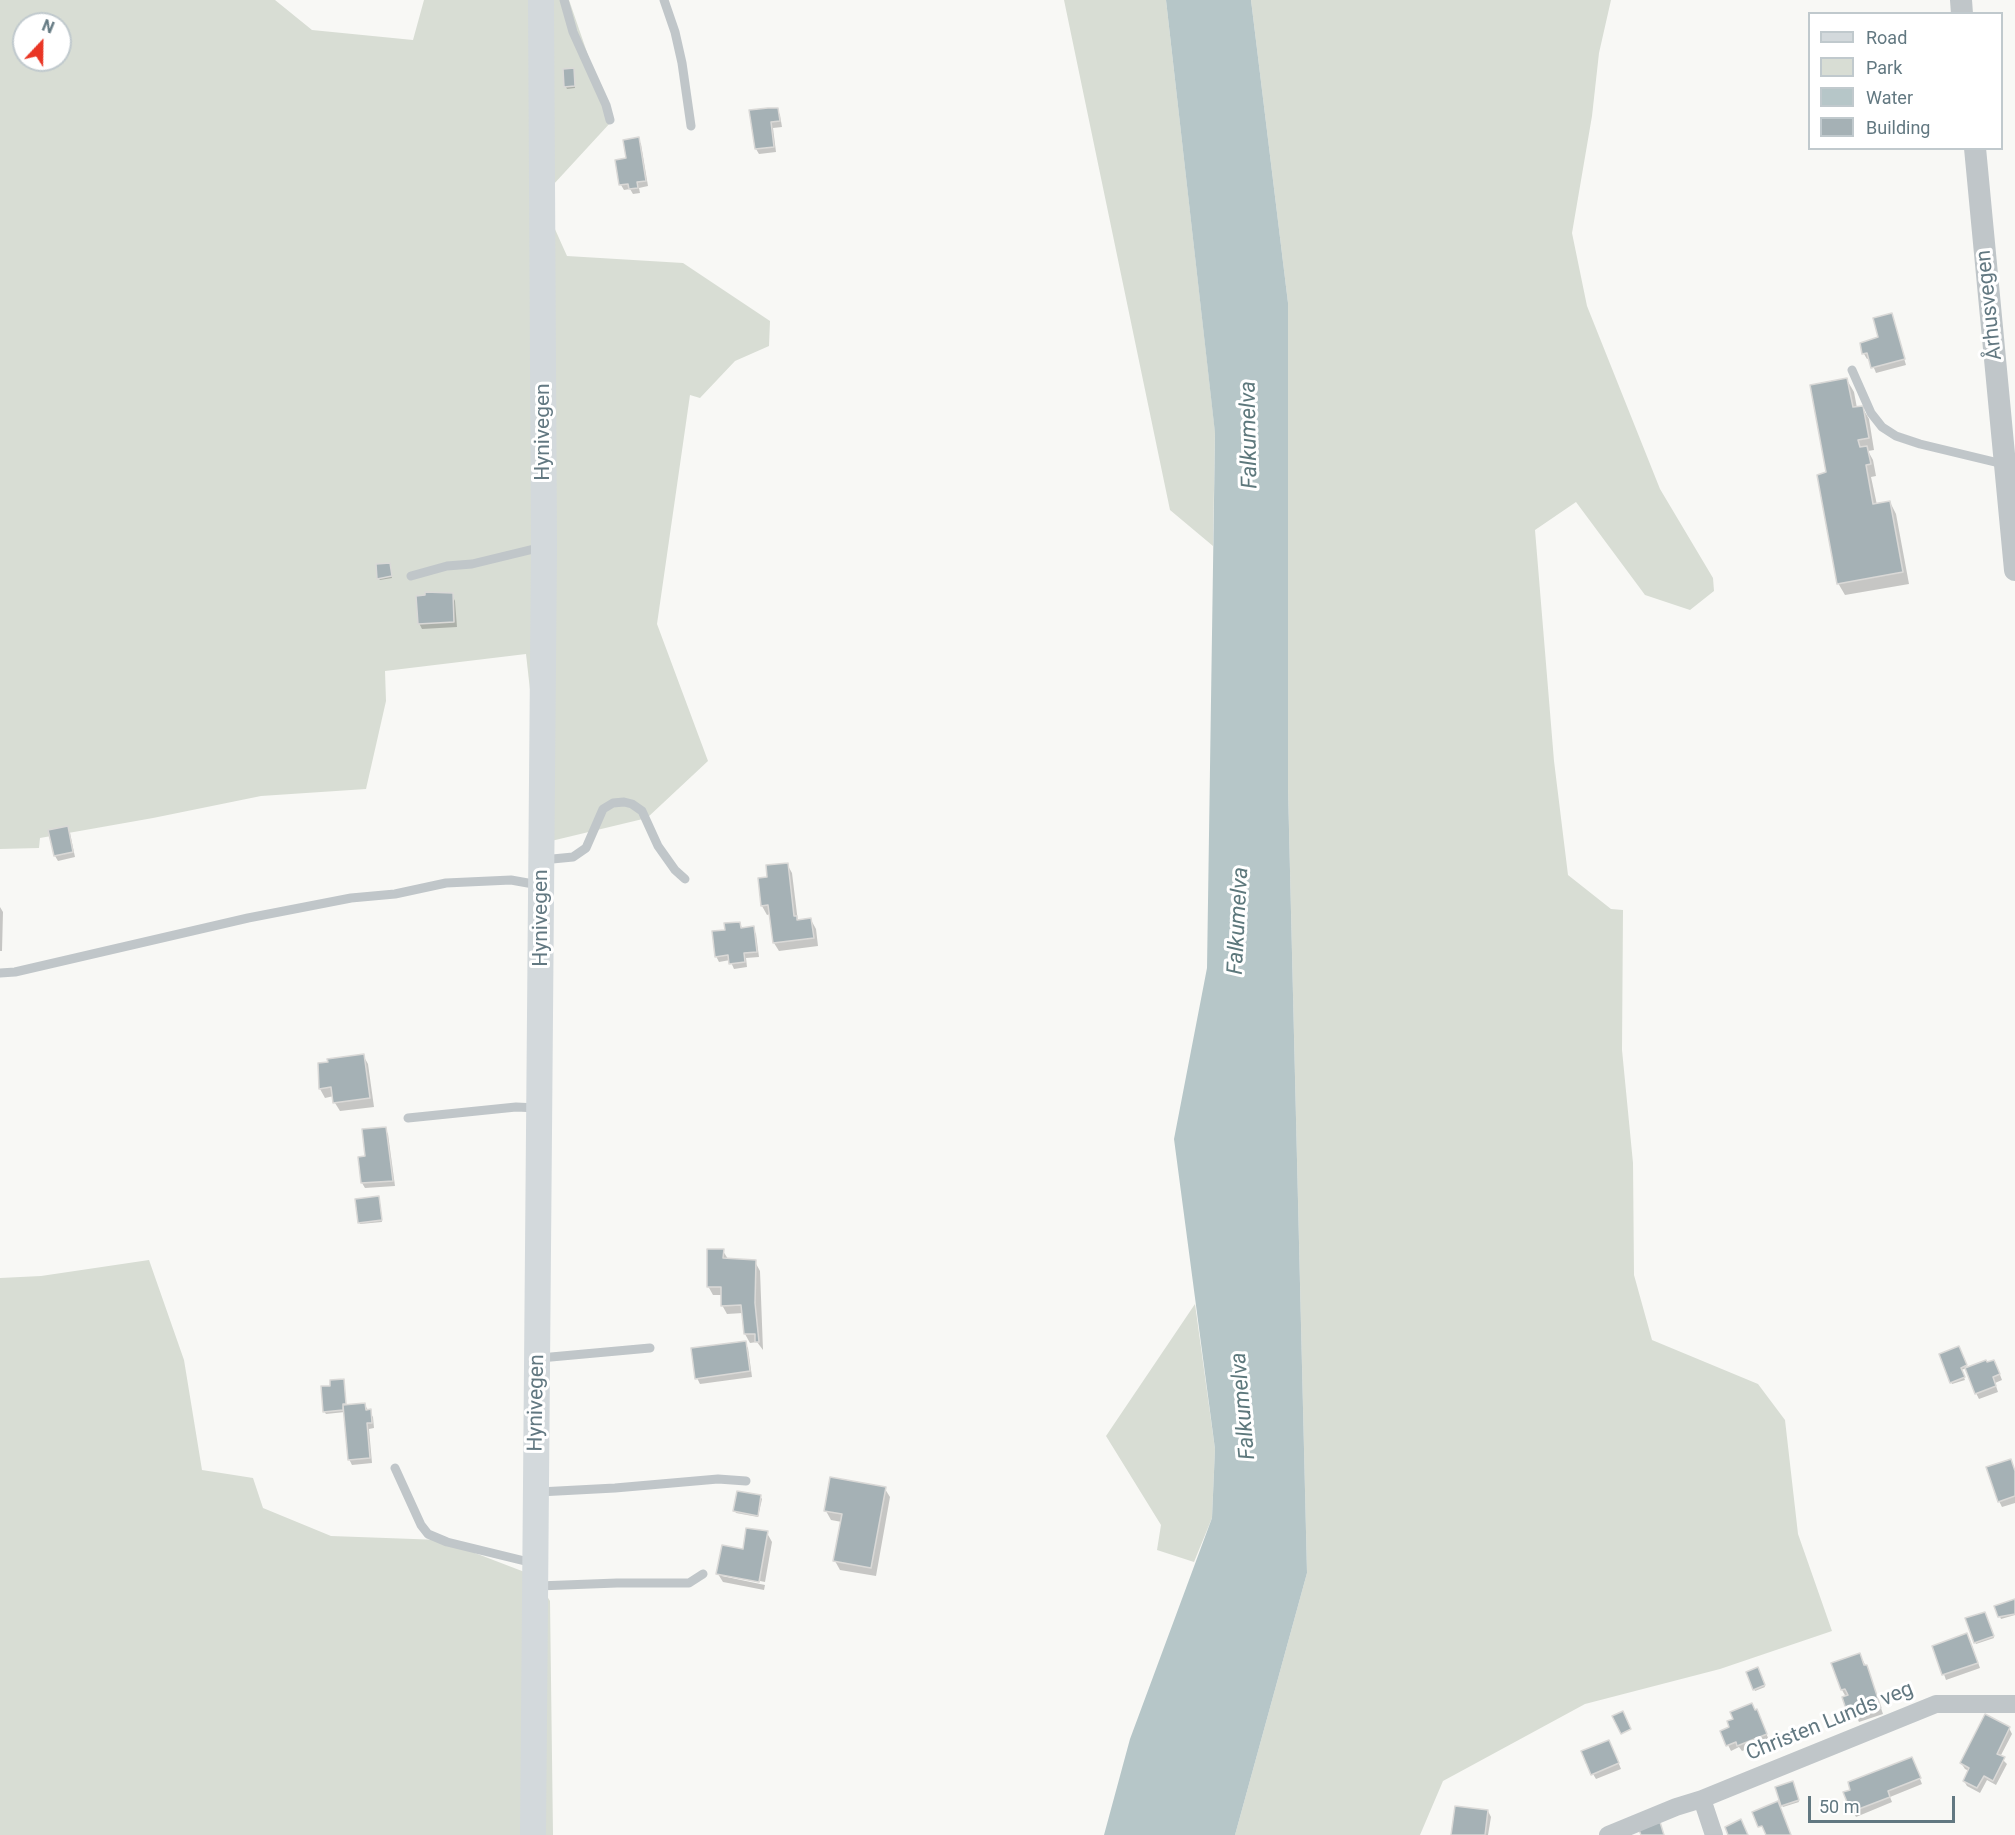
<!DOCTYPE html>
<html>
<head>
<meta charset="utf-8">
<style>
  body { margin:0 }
  #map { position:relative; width:2015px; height:1835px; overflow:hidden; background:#f8f8f5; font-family:Roboto,sans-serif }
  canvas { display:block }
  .legend { position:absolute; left:1808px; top:12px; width:195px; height:138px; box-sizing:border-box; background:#fff; border:2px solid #c0c9cd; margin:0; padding:8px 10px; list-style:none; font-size:18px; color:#627881 }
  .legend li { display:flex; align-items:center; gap:12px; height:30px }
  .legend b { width:30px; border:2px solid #c0c9cd }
  .north { position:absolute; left:12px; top:12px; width:60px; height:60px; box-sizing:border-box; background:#fff; border:2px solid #c0c9cd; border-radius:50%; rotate:22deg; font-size:16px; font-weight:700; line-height:24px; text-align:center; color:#627881 }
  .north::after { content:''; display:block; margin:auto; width:21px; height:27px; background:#e93524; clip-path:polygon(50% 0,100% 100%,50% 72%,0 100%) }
  .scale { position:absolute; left:1808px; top:1796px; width:147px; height:27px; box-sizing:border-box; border:3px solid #627881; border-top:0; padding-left:8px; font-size:18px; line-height:21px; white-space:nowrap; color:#627881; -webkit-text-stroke:4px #fff; paint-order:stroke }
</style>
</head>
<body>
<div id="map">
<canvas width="2015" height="1835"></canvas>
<ul class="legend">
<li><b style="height:8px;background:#d3d9dc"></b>Road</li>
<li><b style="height:16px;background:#d8ddd4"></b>Park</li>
<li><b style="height:16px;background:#b6c6c8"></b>Water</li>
<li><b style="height:16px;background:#a5b1b5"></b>Building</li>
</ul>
<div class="north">N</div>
<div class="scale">50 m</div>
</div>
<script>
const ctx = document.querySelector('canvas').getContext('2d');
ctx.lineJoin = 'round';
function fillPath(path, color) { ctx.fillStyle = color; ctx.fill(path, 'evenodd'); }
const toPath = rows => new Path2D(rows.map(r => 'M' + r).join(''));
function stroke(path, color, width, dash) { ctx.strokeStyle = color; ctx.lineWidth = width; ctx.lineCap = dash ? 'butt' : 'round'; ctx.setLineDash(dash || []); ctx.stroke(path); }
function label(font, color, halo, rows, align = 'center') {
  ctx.font = font + ' Roboto,sans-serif'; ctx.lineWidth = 6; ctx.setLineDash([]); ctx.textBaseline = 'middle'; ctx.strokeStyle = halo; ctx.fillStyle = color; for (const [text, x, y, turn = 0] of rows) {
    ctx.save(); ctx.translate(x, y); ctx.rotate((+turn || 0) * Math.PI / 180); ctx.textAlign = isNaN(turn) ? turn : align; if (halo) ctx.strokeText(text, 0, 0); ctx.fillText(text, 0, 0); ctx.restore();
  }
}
fillPath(toPath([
  [0,0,275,0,312,30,413,40,424,0,569,0,611,122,541,198,567,256,683,263,770,321,769,346,735,361,700,398,690,395,657,624,708,761,647,818,547,842,526,654,385,671,386,701,366,789,261,796,153,818,40,838,39,848,0,849],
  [24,24,60,24,60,60,24,60],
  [1064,0,1166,0,1215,432,1213,546,1170,510],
  [1251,0,1611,0,1599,53,1592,116,1572,233,1587,306,1660,489,1713,578,1714,591,1690,610,1645,595,1576,502,1535,530,1554,761,1568,875,1611,909,1623,910,1622,1050,1633,1163,1634,1275,1652,1340,1758,1384,1785,1420,1798,1534,1832,1631,1720,1669,1585,1704,1443,1781,1420,1835,1235,1835,1307,1573,1288,788,1288,303],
  [149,1260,184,1360,202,1470,253,1478,263,1508,331,1536,441,1540,535,1576,550,1601,553,1835,0,1835,0,1278,41,1276],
  [1195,1304,1215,1449,1212,1518,1194,1562,1157,1550,1161,1525,1106,1436]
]), '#d8ddd4');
fillPath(toPath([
  [1166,0,1251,0,1288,303,1288,788,1307,1573,1235,1835,1104,1835,1130,1739,1212,1518,1215,1449,1174,1139,1207,968,1215,433]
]), '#b6c6c8');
fillPath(toPath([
  [574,72,575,88,567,89,566,87],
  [777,109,780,115,782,127,773,128,776,152,759,154,756,149,751,112],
  [638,139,641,144,648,186,639,188,640,193,633,194,630,189,624,190,621,185,617,161,628,159],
  [1891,314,1906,365,1876,373,1870,358,1867,359,1864,354,1861,344,1880,338],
  [1847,380,1854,392,1857,408,1862,407,1869,419,1874,450,1868,451,1873,460,1876,476,1871,477,1877,505,1890,502,1896,514,1909,584,1845,595,1838,583,1827,473],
  [390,567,392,578,380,580,378,578],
  [452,595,455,601,457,627,422,629,419,623],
  [67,827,70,833,75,857,58,861,55,856,50,831],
  [787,864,792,873,798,922,811,920,816,929,818,946,779,951,774,943,770,914,767,915,762,906,769,878],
  [0,907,3,912,2,951,0,951],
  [739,923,743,929,753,928,756,934,759,957,746,958,747,967,734,969,730,960,719,962,716,956,726,931],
  [363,1055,368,1064,374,1107,340,1111,335,1103,334,1096,325,1098,320,1089,319,1064],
  [385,1128,388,1134,395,1186,365,1188,362,1183],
  [378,1198,382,1222,360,1224,359,1222],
  [723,1251,728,1259,755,1262,760,1271,763,1350,757,1342,750,1343,745,1334,743,1313,727,1314,722,1305,722,1295,713,1295,708,1286],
  [745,1343,748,1348,752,1377,700,1384,697,1378],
  [1960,1350,1967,1368,1961,1370,1965,1380,1952,1384,1951,1382],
  [1997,1367,2002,1380,1995,1383,1998,1392,1979,1399,1976,1393],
  [343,1380,346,1406,364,1404,373,1417,374,1428,369,1429,372,1463,352,1465,349,1459,345,1412,326,1414,324,1411,332,1387],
  [2015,1471,2015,1503,2002,1507,1999,1501],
  [885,1489,890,1497,876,1576,840,1570,835,1561,842,1522,831,1520,826,1511],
  [760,1496,762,1499,758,1517,736,1513,735,1511],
  [767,1533,772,1542,765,1582,722,1573,722,1576,765,1585,764,1590,723,1582,718,1574],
  [2015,1600,2015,1615,2001,1619,1996,1607],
  [1986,1616,1994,1638,1976,1644,1975,1642],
  [1970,1640,1980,1668,1946,1680,1934,1646],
  [1860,1655,1869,1672,1883,1714,1859,1722,1855,1713,1851,1714,1848,1709,1844,1698,1846,1697,1842,1690],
  [1757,1669,1765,1687,1755,1691,1747,1673],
  [1759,1717,1769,1740,1742,1751,1739,1747,1731,1751,1728,1745],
  [2009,1728,2012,1734,2000,1757,2007,1764,1996,1785,1987,1780,1980,1793,1967,1786,1964,1781,1969,1771,1965,1769,1961,1763],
  [1612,1747,1621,1769,1596,1779,1593,1774],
  [1914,1764,1922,1784,1890,1797,1892,1802,1856,1817,1853,1811],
  [1793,1785,1799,1802,1783,1807,1782,1805],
  [1488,1811,1491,1817,1488,1835,1453,1835]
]), '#0003');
const building = toPath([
  [574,68,575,86,564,87,563,69,574,68],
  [768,108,778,108,780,121,771,122,774,147,755,149,749,110,768,108],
  [639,137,646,181,637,182,638,188,629,189,628,184,619,185,615,160,626,158,623,140,639,137],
  [1892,313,1905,359,1871,368,1867,353,1862,354,1860,343,1878,337,1873,318,1892,313],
  [1847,378,1853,407,1863,406,1869,438,1858,440,1860,447,1867,446,1871,464,1866,465,1873,504,1890,501,1903,572,1837,584,1817,475,1826,472,1810,385,1847,378],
  [390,563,392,576,377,579,376,564,390,563],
  [425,592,453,593,454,622,418,624,416,596,425,595,425,592],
  [68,826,73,852,54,856,48,830,68,826],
  [788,863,794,916,797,916,797,920,811,918,814,938,773,943,768,905,761,906,758,878,767,877,766,865,788,863],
  [740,922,741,928,754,926,757,952,744,953,745,962,729,964,728,955,715,957,712,931,725,930,724,923,740,922],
  [364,1054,370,1098,333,1103,331,1087,319,1089,318,1063,328,1062,327,1059,364,1054],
  [386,1127,393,1181,361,1183,358,1157,365,1156,362,1129,386,1127],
  [379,1196,382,1220,358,1223,355,1199,379,1196],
  [707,1249,724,1249,723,1258,756,1260,755,1303,759,1342,755,1342,755,1334,744,1334,741,1305,721,1306,721,1287,707,1287,707,1249],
  [746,1341,750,1371,695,1379,691,1348,746,1341],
  [1959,1346,1967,1365,1961,1368,1965,1377,1950,1383,1939,1354,1959,1346],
  [1986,1360,1987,1362,1994,1360,2000,1374,1993,1377,1996,1386,1975,1394,1965,1368,1986,1360],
  [344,1379,346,1404,343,1404,343,1410,323,1412,321,1386,330,1386,330,1380,344,1379],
  [365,1403,366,1410,371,1409,372,1423,367,1423,370,1458,348,1460,343,1405,365,1403],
  [2011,1459,2015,1471,2015,1496,1998,1502,1986,1467,2011,1459],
  [830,1477,886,1487,871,1568,833,1561,842,1514,824,1511,830,1477],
  [737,1491,761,1495,758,1516,733,1511,737,1491],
  [746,1528,768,1531,759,1582,716,1574,722,1545,743,1549,746,1528],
  [2015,1599,2015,1614,1998,1617,1994,1606,2015,1599],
  [1985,1612,1994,1636,1974,1643,1965,1618,1985,1612],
  [1967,1633,1978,1663,1942,1675,1932,1646,1967,1633],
  [1860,1653,1864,1665,1867,1665,1881,1708,1855,1717,1852,1707,1846,1709,1842,1697,1848,1695,1845,1689,1841,1690,1831,1663,1860,1653],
  [1758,1667,1765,1685,1753,1690,1746,1672,1758,1667],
  [1752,1703,1755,1710,1757,1709,1767,1734,1737,1746,1736,1742,1726,1746,1720,1731,1729,1727,1727,1721,1733,1719,1730,1712,1752,1703],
  [1623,1711,1631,1729,1621,1734,1612,1716,1623,1711],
  [1985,1714,2010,1727,1997,1754,2005,1757,1993,1781,1984,1776,1977,1788,1963,1781,1969,1768,1960,1763,1985,1714],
  [1609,1740,1619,1763,1591,1775,1581,1751,1609,1740],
  [1912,1757,1921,1778,1888,1791,1890,1797,1851,1812,1843,1792,1850,1790,1848,1782,1912,1757],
  [1793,1781,1799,1800,1781,1806,1775,1787,1793,1781],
  [1778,1801,1791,1835,1766,1835,1762,1826,1758,1827,1752,1812,1778,1801],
  [1455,1806,1488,1810,1485,1835,1451,1835,1455,1806],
  [1741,1819,1748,1835,1728,1835,1725,1827,1741,1819],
  [1660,1822,1664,1835,1641,1835,1639,1830,1660,1822]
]);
fillPath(building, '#a5b1b5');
stroke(building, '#dad9d7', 1.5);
stroke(toPath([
  [564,0,573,32,606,105,610,120],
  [664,0,675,32,682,63,691,126],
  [1852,370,1871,413,1882,427,1896,436,1920,444,2003,464],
  [411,576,447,566,472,564,542,547],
  [542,860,573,857,586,848,603,809,613,803,624,802,632,804,642,811,658,846,675,870,685,879],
  [0,973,15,972,248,918,351,898,395,894,446,883,511,880,539,885],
  [408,1118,516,1107,538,1108],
  [540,1358,650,1348],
  [395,1468,421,1525,428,1534,447,1542,533,1563],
  [539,1492,615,1488,718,1479,746,1481],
  [538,1586,617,1583,689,1583,703,1574]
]), '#c0c6c9', 9);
stroke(toPath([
  [1608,1835,1676,1807,1702,1799],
  [1714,1835,1702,1799,1729,1788,1936,1704,2015,1704]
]), '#c0c6c9', 18);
stroke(toPath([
  [1961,0,1962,14],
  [1975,148,2015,570]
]), '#c0c6c9', 22);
stroke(toPath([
  [533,1835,544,546,541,0]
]), '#d3d9dc', 26);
label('21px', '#627881', '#fff', [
  ["Århusvegen",1990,305,-96],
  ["Hynivegen",544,432,-90],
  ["Hynivegen",542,918,-90],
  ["Hynivegen",537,1403,-89],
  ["Christen Lunds veg",1830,1722,-22]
]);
label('italic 22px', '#5d787c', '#fff', [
  ["Falkumelva",1250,435,-91],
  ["Falkumelva",1239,921,-87],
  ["Falkumelva",1244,1406,-95]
]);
</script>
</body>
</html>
